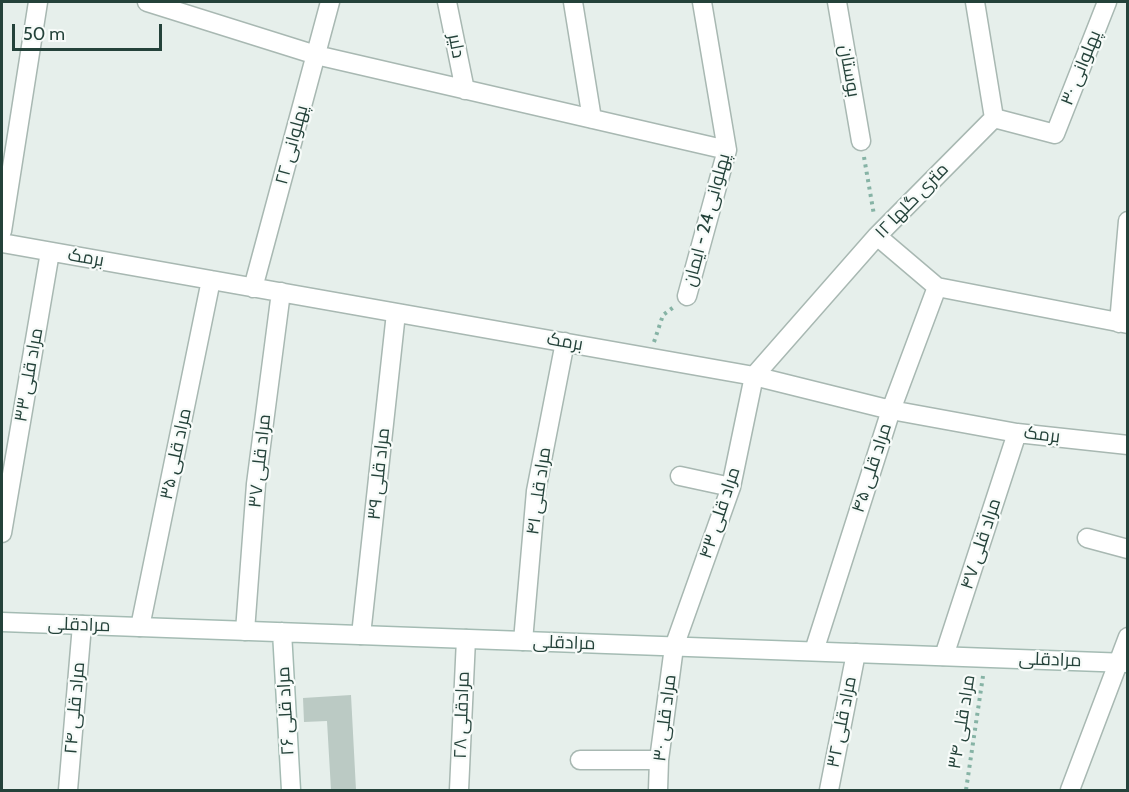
<!DOCTYPE html>
<html>
<head>
<meta charset="utf-8">
<style>
  body { margin:0 }
  #map { position:relative; width:1129px; height:792px; overflow:hidden; background:#e6efeb; font-family:Cabin,sans-serif }
  canvas { display:block }
  .frame { position:absolute; inset:0; border:3px solid #24423a; pointer-events:none }
  .scale { position:absolute; left:12px; top:24px; width:150px; height:27px; box-sizing:border-box; border:3px solid #24423a; border-top:0; padding-left:8px; font-size:18px; line-height:21px; white-space:nowrap; color:#24423a; -webkit-text-stroke:4px #f7fbf9; paint-order:stroke }
</style>
</head>
<body>
<div id="map">
<canvas width="1129" height="792"></canvas>
<div class="frame"></div>
<div class="scale">50 m</div>
</div>
<script>
const ctx = document.querySelector('canvas').getContext('2d');
ctx.lineJoin = 'round';
function fillPath(path, color) { ctx.fillStyle = color; ctx.fill(path, 'evenodd'); }
const toPath = rows => new Path2D(rows.map(r => 'M' + r).join(''));
function stroke(path, color, width, dash) { ctx.strokeStyle = color; ctx.lineWidth = width; ctx.lineCap = dash ? 'butt' : 'round'; ctx.setLineDash(dash || []); ctx.stroke(path); }
function label(font, color, halo, rows, align = 'center') {
  ctx.font = font + ' Cabin,Cairo,sans-serif'; ctx.lineWidth = 4.5; ctx.setLineDash([]); ctx.textBaseline = 'middle'; ctx.strokeStyle = halo; ctx.fillStyle = color; for (const [text, x, y, turn = 0] of rows) {
    ctx.save(); ctx.translate(x, y); ctx.rotate((+turn || 0) * Math.PI / 180); ctx.textAlign = isNaN(turn) ? turn : align; if (halo) ctx.strokeText(text, 0, 0); ctx.fillText(text, 0, 0); ctx.restore();
  }
}
fillPath(toPath([
  [351,695,356,790,331,790,327,721,304,722,303,698]
]), '#bbcac4');
const street = toPath([
  [147,2,316,55,727,150],
  [447,2,465,90],
  [573,2,592,119],
  [837,2,861,141],
  [994,118,1055,134,1107,2],
  [2,231,38,2],
  [877,236,937,287,1128,324],
  [2,243,754,376,891,410,1017,433,1128,445],
  [253,288,330,2],
  [687,296,727,150,702,2],
  [1119,323,1128,221],
  [680,476,731,487],
  [2,533,50,252],
  [1087,538,1128,549],
  [140,627,211,280],
  [245,631,256,484,281,292],
  [361,635,396,313],
  [523,641,536,491,565,342],
  [814,651,891,410,937,287],
  [944,656,1017,433],
  [580,760,659,760],
  [68,790,82,625],
  [459,790,466,639],
  [658,790,659,760,674,647,731,487,754,376,877,236,994,118,975,2],
  [829,790,856,653],
  [1070,790,1128,637]
]);
const secondary = toPath([
  [2,622,1128,663],
  [282,632,291,790]
]);
stroke(street, '#a8b8b2', 21);
stroke(secondary, '#a4bbb3', 21);
stroke(toPath([
  [864,157,874,215],
  [654,342,663,315,675,306],
  [966,790,983,676]
]), '#86b3a5', 4, [3, 4.5]);
stroke(street, '#fff', 18);
stroke(secondary, '#fff', 18);
label('18px', '#24423a', '#f7fbf9', [
  ["دلیر",456,46,79],
  ["پهلوانی ۳۰",1081,68,-68],
  ["بوستان",849,71,80],
  ["پهلوانی ۲۲",292,145,-75],
  ["۱۲ متری گلها",912,201,-46],
  ["پهلوانی 24 - ایمان",707,220,-75],
  ["برمک",86,258,10],
  ["برمک",565,342,10],
  ["مراد قلی ۳۳",29,375,-80],
  ["برمک",1042,435,7],
  ["مراد قلی ۳۵",176,454,-78],
  ["مراد قلی ۳۷",260,461,-84],
  ["مراد قلی ۴۵",872,468,-72],
  ["مراد قلی ۳۹",379,474,-84],
  ["مراد قلی ۴۱",539,491,-82],
  ["مراد قلی ۴۳",720,513,-72],
  ["مراد قلی ۴۷",981,544,-72],
  ["مرادقلی",79,625,2],
  ["مرادقلی",564,643,2],
  ["مرادقلی",1050,660,2],
  ["مراد قلی ۲۴",75,708,-85],
  ["مراد قلی ۲۶",286,711,-93],
  ["مرادقلی ۲۸",462,715,-88],
  ["مراد قلی ۳۰",665,718,-83],
  ["مراد قلی ۳۲",842,722,-79],
  ["مراد قلی ۳۴",962,722,-81]
]);
</script>
</body>
</html>
